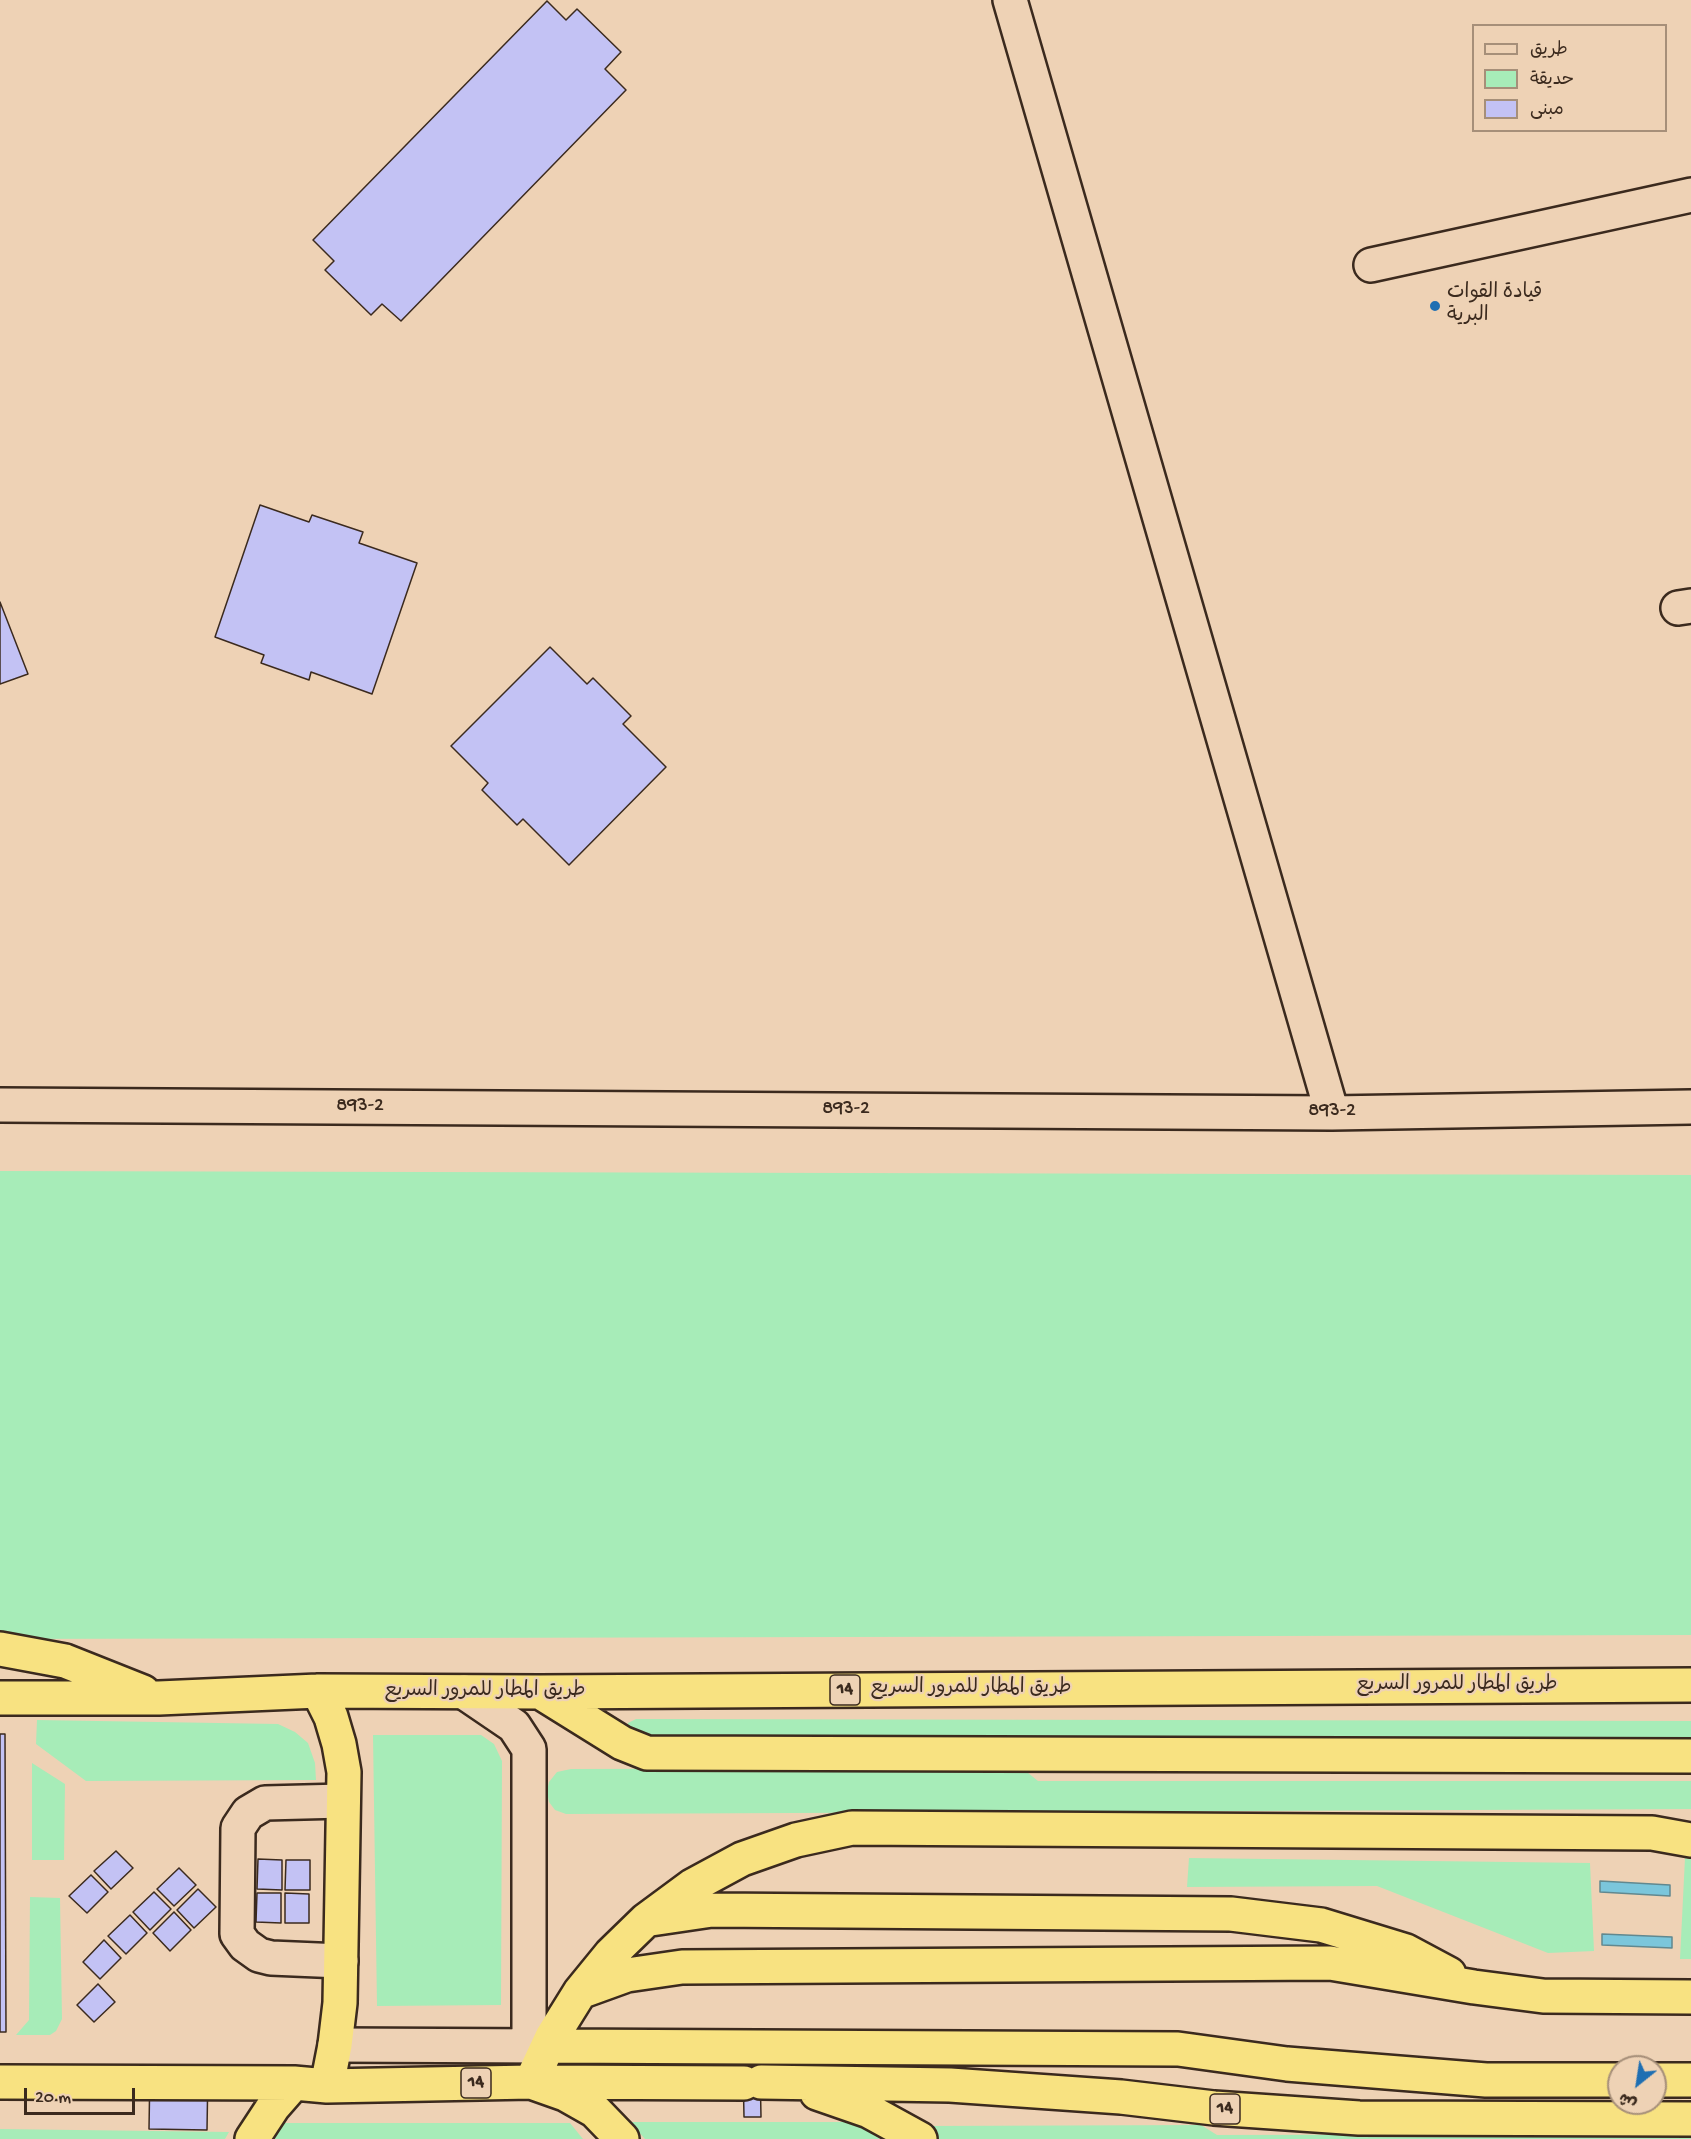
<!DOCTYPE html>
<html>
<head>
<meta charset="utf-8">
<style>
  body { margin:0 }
  #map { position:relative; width:1691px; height:2139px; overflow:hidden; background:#eed2b5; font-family:"Gochi Hand","Playpen Sans Arabic",sans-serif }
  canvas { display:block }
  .legend { position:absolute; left:1472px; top:24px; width:195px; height:108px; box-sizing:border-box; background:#eed2b5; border:2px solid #a68f79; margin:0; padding:8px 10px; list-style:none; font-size:18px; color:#3b2a1e }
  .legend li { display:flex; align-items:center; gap:12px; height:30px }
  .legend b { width:30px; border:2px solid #a68f79 }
  .north { position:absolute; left:1607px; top:2055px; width:60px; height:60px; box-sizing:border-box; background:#eed2b5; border:2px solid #a68f79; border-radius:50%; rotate:210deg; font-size:16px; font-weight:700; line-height:24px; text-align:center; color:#3b2a1e }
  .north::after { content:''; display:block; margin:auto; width:21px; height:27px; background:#1f6fb2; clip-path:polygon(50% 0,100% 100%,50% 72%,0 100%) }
  .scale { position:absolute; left:24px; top:2088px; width:111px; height:27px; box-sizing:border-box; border:3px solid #3b2a1e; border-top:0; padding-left:8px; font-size:18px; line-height:21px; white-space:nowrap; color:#3b2a1e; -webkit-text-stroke:4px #eed2b5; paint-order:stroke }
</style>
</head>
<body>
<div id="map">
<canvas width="1691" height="2139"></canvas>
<ul class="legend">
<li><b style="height:8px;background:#eed2b5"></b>طريق</li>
<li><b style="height:16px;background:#a7ecb8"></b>حديقة</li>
<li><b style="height:16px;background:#c3c2f4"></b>مبنى</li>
</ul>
<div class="north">ش</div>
<div class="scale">20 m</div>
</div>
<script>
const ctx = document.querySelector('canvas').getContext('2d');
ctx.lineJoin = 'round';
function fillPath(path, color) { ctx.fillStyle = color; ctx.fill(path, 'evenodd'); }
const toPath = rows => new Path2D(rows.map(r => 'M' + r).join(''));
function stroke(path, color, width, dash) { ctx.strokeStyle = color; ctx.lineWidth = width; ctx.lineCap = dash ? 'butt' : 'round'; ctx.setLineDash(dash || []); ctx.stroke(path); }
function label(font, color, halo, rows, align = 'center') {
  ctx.font = font + ' "Gochi Hand","Playpen Sans Arabic",sans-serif'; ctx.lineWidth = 4.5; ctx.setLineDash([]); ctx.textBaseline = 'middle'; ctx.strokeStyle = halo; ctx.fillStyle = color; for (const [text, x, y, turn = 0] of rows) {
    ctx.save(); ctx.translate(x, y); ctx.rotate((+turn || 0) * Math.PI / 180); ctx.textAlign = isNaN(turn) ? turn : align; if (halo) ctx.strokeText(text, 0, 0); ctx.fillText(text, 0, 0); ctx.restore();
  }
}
fillPath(toPath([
  [0,1171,1691,1175,1691,1635,0,1639],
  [636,1719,1691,1721,1691,1737,644,1737,626,1730,628,1723],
  [37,1720,278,1724,295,1732,308,1743,315,1763,316,1780,86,1781,36,1744],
  [373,1735,481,1735,494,1744,502,1761,501,2005,377,2006],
  [32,1763,65,1784,64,1860,32,1860],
  [1022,1768,1038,1781,1691,1781,1691,1809,566,1814,555,1810,549,1802,547,1791,549,1782,557,1772,571,1769],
  [1189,1858,1590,1863,1594,1951,1548,1953,1377,1886,1187,1887],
  [1685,1858,1691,1859,1691,1959,1680,1959],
  [30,1897,60,1898,62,2019,56,2031,50,2035,16,2035,29,2020],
  [630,2122,854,2122,880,2139,645,2139],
  [278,2123,570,2123,583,2139,266,2139],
  [1201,2125,1217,2135,1691,2134,1691,2139,938,2139,926,2126],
  [0,2129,229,2132,225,2139,0,2139]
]), '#a7ecb8');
const water = toPath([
  [1600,1881,1670,1885,1670,1896,1600,1892,1600,1881],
  [1602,1934,1672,1937,1672,1948,1602,1945,1602,1934]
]);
fillPath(water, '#7bc6db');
stroke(water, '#61888f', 1.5);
const building = toPath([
  [547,1,566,20,577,9,621,52,605,69,626,90,401,321,382,304,371,315,325,270,334,261,313,240,547,1],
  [260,505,309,522,312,515,363,532,359,543,417,563,372,694,311,672,309,680,261,663,264,655,215,637,260,505],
  [0,602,28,674,0,684,0,602],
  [550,647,587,684,593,678,631,716,623,724,666,767,569,865,523,819,517,825,482,790,488,783,451,746,550,647],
  [0,1734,5,1734,6,2032,0,2032,0,1734],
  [116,1851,133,1868,111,1889,94,1871,116,1851],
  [258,1859,282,1860,282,1890,257,1889,258,1859],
  [286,1860,310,1860,310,1890,285,1890,286,1860],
  [179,1868,196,1885,174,1906,157,1889,179,1868],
  [91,1875,108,1892,87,1913,69,1896,91,1875],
  [198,1889,216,1907,194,1928,177,1910,198,1889],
  [154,1892,171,1909,150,1930,133,1912,154,1892],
  [257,1893,281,1893,281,1923,256,1922,257,1893],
  [285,1893,309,1894,309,1923,285,1923,285,1893],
  [174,1912,191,1930,170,1951,153,1933,174,1912],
  [130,1915,147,1933,126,1954,108,1936,130,1915],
  [104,1940,121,1958,100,1979,83,1962,104,1940],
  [98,1984,115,2002,94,2022,77,2005,98,1984],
  [760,2066,761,2117,744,2117,743,2067,760,2066],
  [150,2067,208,2068,207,2130,149,2129,150,2067]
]);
fillPath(building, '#c3c2f4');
stroke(building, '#3b2a1e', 1.5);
const minor = toPath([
  [1010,0,1332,1113],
  [1371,265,1691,195],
  [1678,608,1691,606],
  [0,1105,1332,1113,1691,1107],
  [464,1692,514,1726,529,1749,529,2045],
  [341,1961,271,1958,259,1955,245,1945,237,1934,238,1828,248,1813,265,1803,343,1801],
  [335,2045,548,2046]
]);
const highway = toPath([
  [0,1649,65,1661,143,1692],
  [318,1691,331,1717,339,1744,344,1772,340,2003,335,2045,327,2086],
  [540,1692,622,1743,647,1753,1691,1756],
  [0,1698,159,1698,318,1691,540,1692,1691,1685],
  [651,1919,712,1910,1231,1914,1321,1925,1406,1951,1449,1974],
  [580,1992,627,1975,682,1967,1330,1963,1474,1987,1543,1996,1691,1997],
  [548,2046,1178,2049,1287,2064,1486,2080,1619,2080],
  [1655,2080,1691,2080],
  [0,2082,294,2083,327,2086,531,2082,744,2083],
  [761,2082,950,2085,1121,2097,1214,2108,1359,2118,1691,2119],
  [817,2093,869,2111,920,2139],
  [252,2139,273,2107,294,2083],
  [622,2139,595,2111,565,2094,531,2082,552,2037,580,1992,611,1954,646,1920,692,1886,742,1859,796,1840,852,1828,1652,1833,1691,1840]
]);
stroke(minor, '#3b2a1e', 38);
stroke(highway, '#3b2a1e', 38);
stroke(minor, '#eed2b5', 33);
stroke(highway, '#f8e281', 33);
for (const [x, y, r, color] of [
  [1435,306,6,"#1f6fb2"]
]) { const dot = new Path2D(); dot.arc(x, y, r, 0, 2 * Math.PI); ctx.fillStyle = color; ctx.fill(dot); stroke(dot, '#eed2b5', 2); }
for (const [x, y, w] of [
  [845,1690,30],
  [476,2083,30],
  [1225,2109,30]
]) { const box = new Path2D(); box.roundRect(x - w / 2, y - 15, w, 30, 4.5); ctx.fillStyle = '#eed2b5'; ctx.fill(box); stroke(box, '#3b2a1e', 1.5); }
label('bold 18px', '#3b2a1e', null, [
  ["14",845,1690],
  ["14",476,2083],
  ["14",1225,2109]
]);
label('20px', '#3b2a1e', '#eed2b5', [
  ["قيادة القوات",1447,294],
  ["البرية",1447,317]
], 'left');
label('20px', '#3b2a1e', '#eed2b5', [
  ["893-2",360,1107],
  ["893-2",846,1110],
  ["893-2",1332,1112],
  ["طريق المطار للمرور السريع",1457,1686],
  ["طريق المطار للمرور السريع",971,1689],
  ["طريق المطار للمرور السريع",485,1692]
]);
</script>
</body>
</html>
